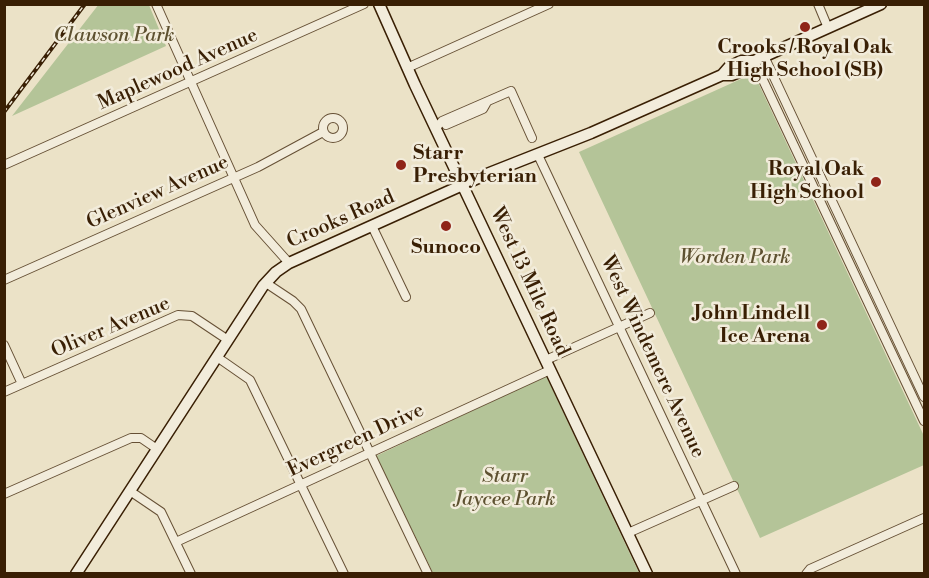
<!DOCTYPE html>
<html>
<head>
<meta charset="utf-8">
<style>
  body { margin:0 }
  #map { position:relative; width:929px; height:578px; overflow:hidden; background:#ebe2c7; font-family:"Libre Bodoni",serif }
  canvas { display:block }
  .frame { position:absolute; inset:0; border:6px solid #391f04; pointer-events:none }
</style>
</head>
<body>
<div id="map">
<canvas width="929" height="578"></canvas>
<div class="frame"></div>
</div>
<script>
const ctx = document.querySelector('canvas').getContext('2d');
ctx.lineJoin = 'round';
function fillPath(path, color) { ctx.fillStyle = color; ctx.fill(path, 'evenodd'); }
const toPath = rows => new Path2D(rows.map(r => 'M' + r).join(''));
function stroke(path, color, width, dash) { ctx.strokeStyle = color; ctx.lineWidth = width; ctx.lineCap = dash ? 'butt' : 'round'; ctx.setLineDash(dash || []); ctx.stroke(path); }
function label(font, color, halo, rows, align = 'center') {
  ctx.font = font + ' "Libre Bodoni",serif'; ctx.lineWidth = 5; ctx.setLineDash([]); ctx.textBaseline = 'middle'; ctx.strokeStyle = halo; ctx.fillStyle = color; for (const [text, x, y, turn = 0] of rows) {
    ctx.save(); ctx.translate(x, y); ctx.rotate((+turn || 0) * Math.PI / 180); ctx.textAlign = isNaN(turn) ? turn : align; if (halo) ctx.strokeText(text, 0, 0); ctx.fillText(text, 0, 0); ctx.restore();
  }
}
fillPath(toPath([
  [99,4,149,5,166,46,12,116],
  [752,74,755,76,924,436,924,465,760,538,579,152],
  [546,376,639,573,433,573,376,456]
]), '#b4c498');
const minor = toPath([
  [156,4,255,225,289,263],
  [818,4,828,28],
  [764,56,924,397],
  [754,61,924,421],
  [407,68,549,4],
  '323 128a10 10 0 1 1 20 0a10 10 0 1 1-20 0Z',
  [446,125,483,109,487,102],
  [436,128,442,121,511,91,532,138],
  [538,155,736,574],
  [4,165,364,4],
  [372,226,406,297],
  [4,280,258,167,323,132],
  [266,283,293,301,301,309,428,574],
  [4,345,22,384],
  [217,357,250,380,344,574],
  [546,360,650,313],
  [4,392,178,315,192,316,228,340],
  [130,491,161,512,191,574],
  [4,494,131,438,141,438,157,449],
  [628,533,734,486],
  [176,542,550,370],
  [806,574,810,569,924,518]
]);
const secondary = toPath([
  [379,4,415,85,647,574],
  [722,75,729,67,741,61,754,61],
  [76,574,263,286,276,272,289,263,487,174,591,133,722,75,732,75,744,70,754,61,881,4]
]);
stroke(minor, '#665035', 10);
stroke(secondary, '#391f04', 13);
stroke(minor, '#f2ecdb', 8);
stroke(secondary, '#f2ecdb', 10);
const rail = toPath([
  [4,112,85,4]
]);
stroke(rail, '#391f04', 4);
stroke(rail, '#f2ecdb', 1.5, [4.5]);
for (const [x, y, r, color] of [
  [805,27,6,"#8f2418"],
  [401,165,6,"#8f2418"],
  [876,182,6,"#8f2418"],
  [446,226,6,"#8f2418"],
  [822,325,6,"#8f2418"]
]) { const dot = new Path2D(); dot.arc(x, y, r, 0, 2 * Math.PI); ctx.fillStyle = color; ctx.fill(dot); stroke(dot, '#f2ecdb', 2); }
label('italic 20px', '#5e5130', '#f2ecdb', [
  ["Clawson Park",114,36],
  ["Worden Park",735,258],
  ["Starr",505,477],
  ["Jaycee Park",505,500]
]);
label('bold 20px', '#391f04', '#f2ecdb', [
  ["Crooks / Royal Oak",805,48],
  ["High School (SB)",805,71],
  ["Starr",413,154,"left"],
  ["Presbyterian",413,177,"left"],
  ["Royal Oak",864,170,"right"],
  ["High School",864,193,"right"],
  ["Sunoco",446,248],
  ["John Lindell",810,314,"right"],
  ["Ice Arena",810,337,"right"]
]);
label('20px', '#391f04', '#f2ecdb', [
  ["Maplewood Avenue",178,70,-24],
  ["Glenview Avenue",158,193,-24],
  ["Crooks Road",341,220,-24],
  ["West 13 Mile Road",529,282,65],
  ["Oliver Avenue",111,328,-23],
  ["West Windemere Avenue",652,357,65],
  ["Evergreen Drive",356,441,-25]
]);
</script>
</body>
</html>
